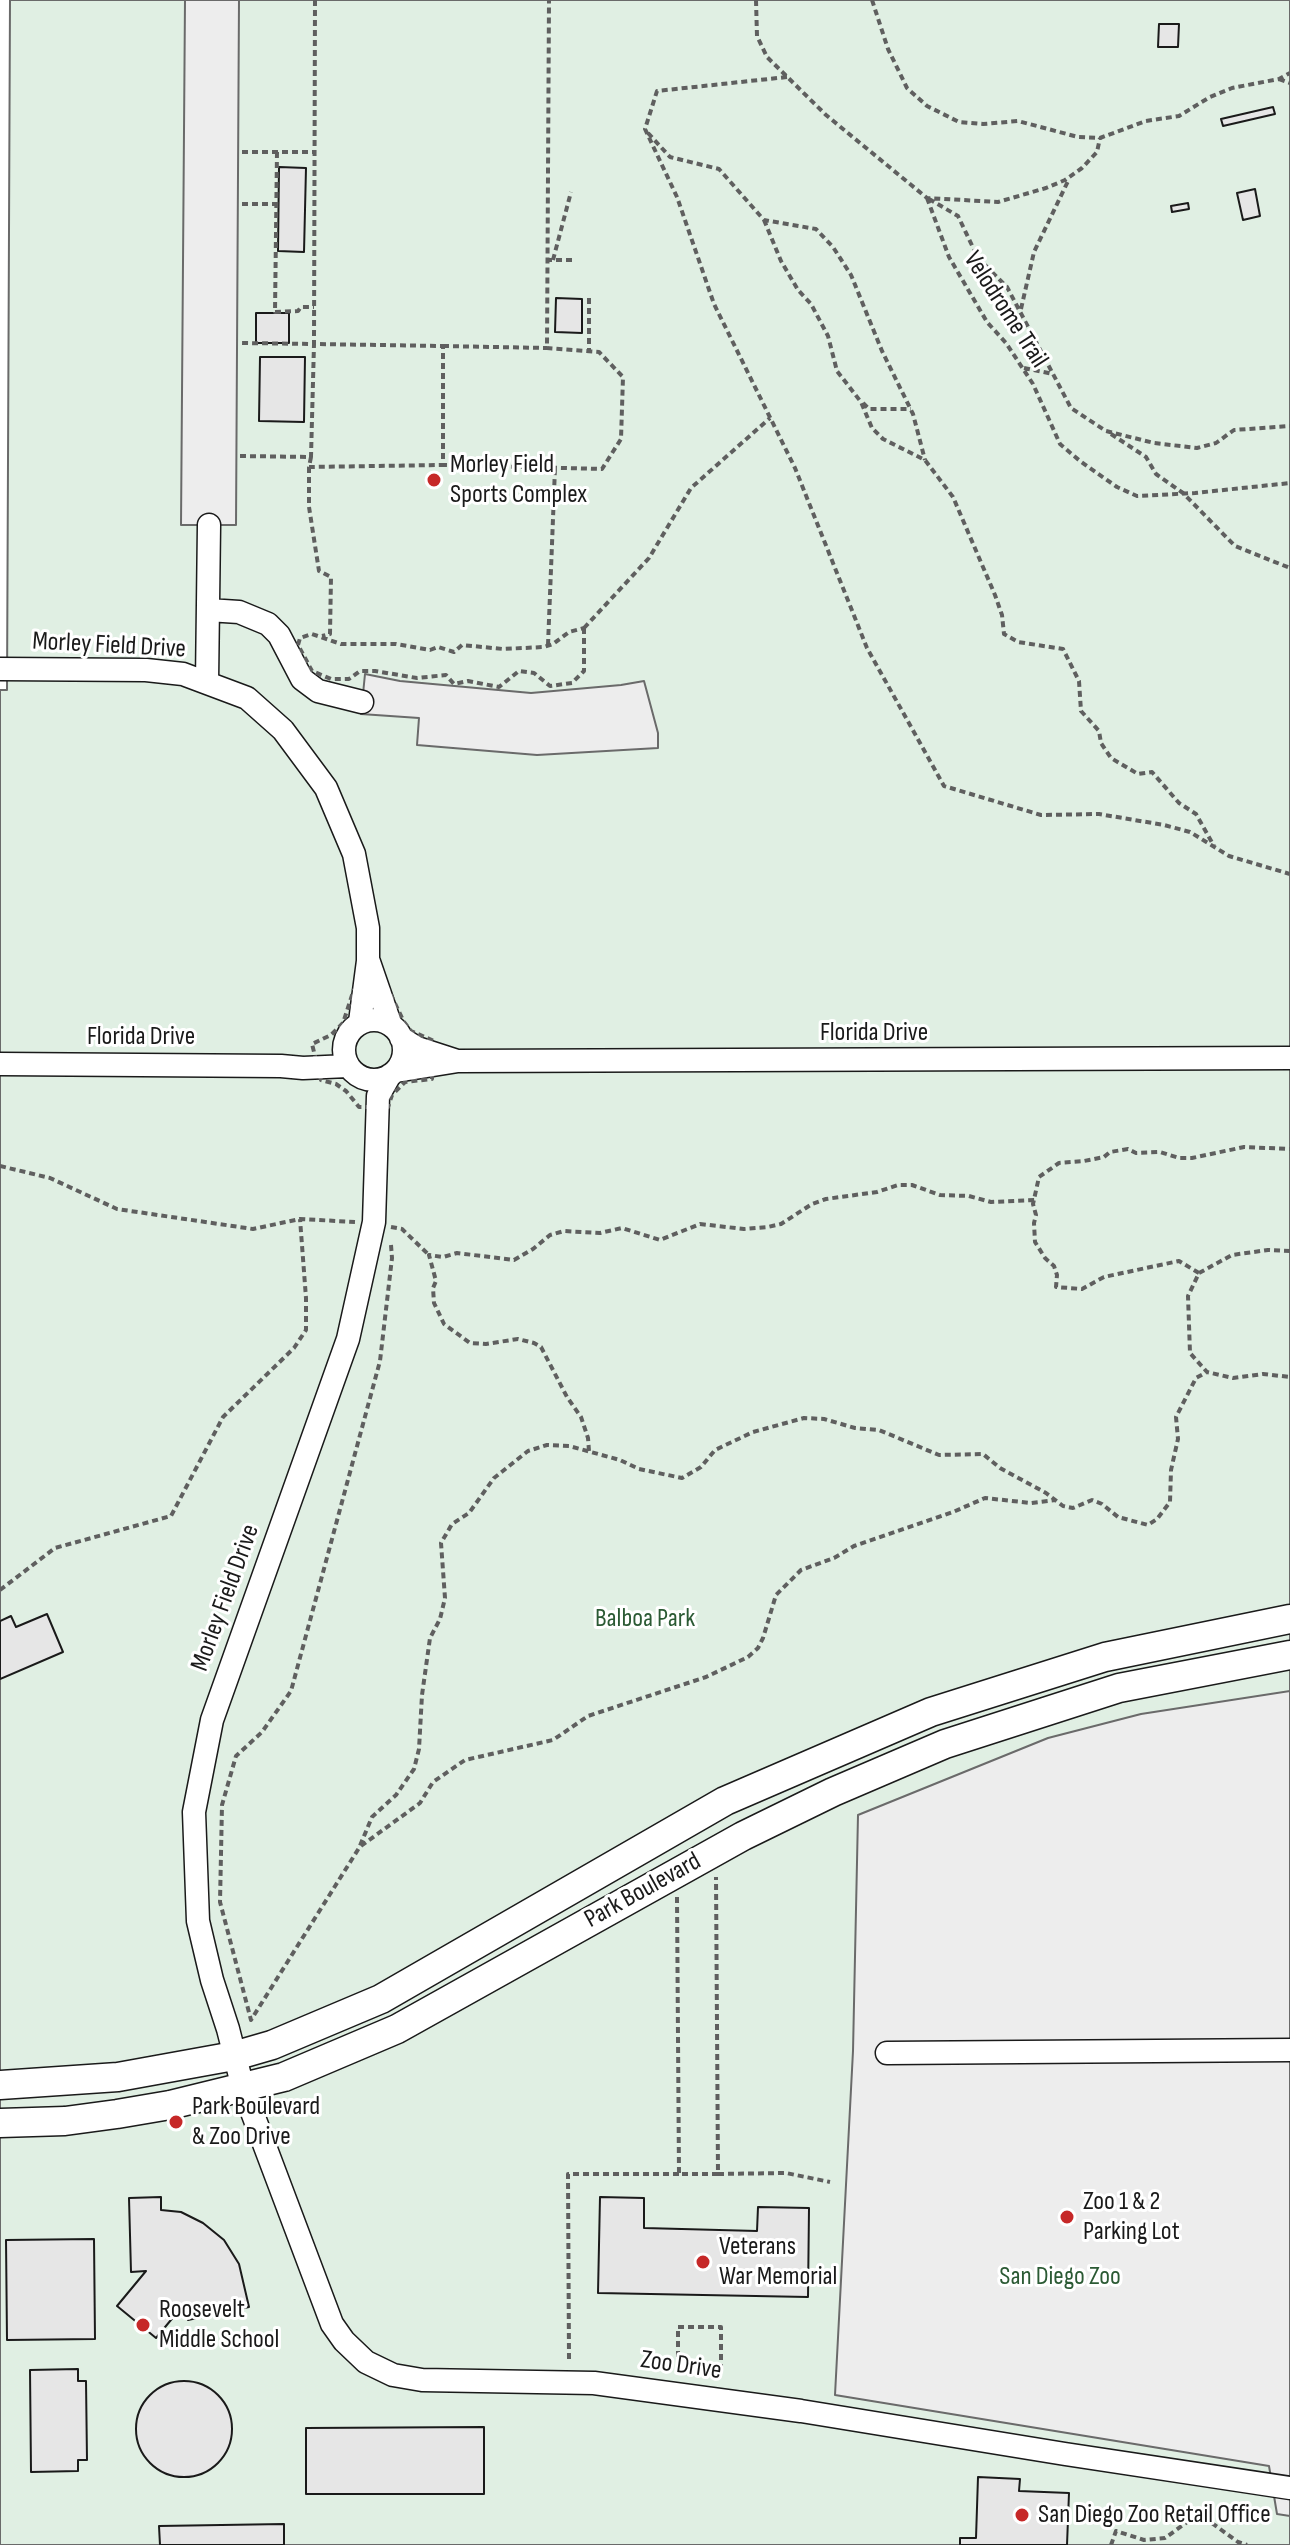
<!DOCTYPE html>
<html>
<head>
<meta charset="utf-8">
<style>
  body { margin:0 }
  canvas { display:block; background:#fff }
</style>
</head>
<body>
<canvas width="1290" height="2545"></canvas>
<script>
const ctx = document.querySelector('canvas').getContext('2d');
ctx.lineJoin = 'round';
function fillPath(path, color) { ctx.fillStyle = color; ctx.fill(path, 'evenodd'); }
const toPath = rows => new Path2D(rows.map(r => 'M' + r).join(''));
function stroke(path, color, width, dash) { ctx.strokeStyle = color; ctx.lineWidth = width; ctx.lineCap = dash ? 'butt' : 'round'; ctx.setLineDash(dash || []); ctx.stroke(path); }
function label(font, color, halo, rows, align = 'center') {
  ctx.font = font + ' "Sofia Sans Condensed",sans-serif'; ctx.lineWidth = 6; ctx.setLineDash([]); ctx.textBaseline = 'middle'; ctx.strokeStyle = halo; ctx.fillStyle = color; for (const [text, x, y, turn = 0] of rows) {
    ctx.save(); ctx.translate(x, y); ctx.rotate((+turn || 0) * Math.PI / 180); ctx.textAlign = isNaN(turn) ? turn : align; if (halo) ctx.strokeText(text, 0, 0); ctx.fillText(text, 0, 0); ctx.restore();
  }
}
const green = toPath([
  [10,0,1290,0,1290,2545,0,2545,0,690,7,690,10,0]
]);
fillPath(green, '#e0efe3');
stroke(green, '#6a6a6a', 2);
const parking = toPath([
  [185,0,239,0,236,525,181,525,185,0],
  [365,674,400,681,531,693,621,685,644,681,658,733,658,748,537,755,417,745,419,718,361,714,365,674],
  [1290,1691,1290,2516,1277,2514,1269,2466,835,2395,853,2051,858,1815,1048,1738,1141,1714,1290,1691]
]);
fillPath(parking, '#ededed');
stroke(parking, '#6a6a6a', 2);
const building = toPath([
  [1159,24,1179,24,1178,47,1158,47,1159,24],
  [1273,107,1275,114,1223,126,1221,119,1273,107],
  [279,167,306,168,304,252,278,251,279,167],
  [1255,189,1260,216,1243,220,1237,193,1255,189],
  [1188,203,1189,209,1172,212,1171,206,1188,203],
  [556,298,582,299,582,333,555,332,556,298],
  [256,313,289,313,289,343,256,343,256,313],
  [260,357,305,357,304,422,259,421,260,357],
  [47,1614,63,1652,0,1679,0,1621,11,1616,16,1627,47,1614],
  [161,2197,161,2210,181,2212,203,2223,224,2240,239,2264,249,2307,188,2320,185,2303,156,2338,117,2306,146,2271,131,2272,129,2198,161,2197],
  [600,2197,644,2198,644,2228,757,2231,758,2207,809,2208,808,2297,598,2293,600,2197],
  [94,2239,95,2339,7,2340,6,2240,94,2239],
  [78,2369,78,2381,86,2381,87,2460,78,2460,78,2471,31,2472,30,2370,78,2369],
  '136 2429a48 48 0 1 1 96 0a48 48 0 1 1-96 0Z',
  [484,2427,484,2494,306,2494,306,2428,484,2427],
  [978,2477,1020,2479,1019,2491,1069,2493,1067,2545,960,2545,960,2538,976,2538,978,2477],
  [284,2524,284,2545,160,2545,159,2526,284,2524]
]);
fillPath(building, '#e6e6e6');
stroke(building, '#1a1a1a', 2);
const minor = toPath([
  [208,610,239,612,268,624,279,635,302,679,318,691,362,702],
  [0,669,146,670,183,674,247,698,283,730,326,788,354,854,368,928,368,961,360,1022],
  [207,682,209,525],
  [369,962,390,1023],
  '344 1050a30 30 0 1 1 60 0a30 30 0 1 1-60 0Z',
  [401,1038,417,1048,457,1061],
  [0,1064,281,1066,303,1068,348,1066],
  [396,1071,458,1061,1290,1058],
  [390,1075,378,1096,374,1222,348,1339,212,1720,194,1812,198,1921,212,1980,228,2029,243,2088,332,2324,344,2341,366,2362,393,2375,422,2380,594,2383,801,2411,1065,2454,1290,2488],
  [887,2053,1290,2050]
]);
const major = toPath([
  [0,2085,118,2077,234,2056,272,2045,381,1999,725,1801,931,1712,1105,1657,1290,1619],
  [0,2123,65,2121,117,2114,170,2105,284,2077,397,2029,743,1836,833,1792,945,1744,1119,1688,1290,1655]
]);
stroke(minor, '#1a1a1a', 25);
stroke(major, '#1a1a1a', 31);
stroke(toPath([
  [315,0,314,344,443,346,443,465,602,469,621,439,623,377,599,352,547,348,549,0],
  [756,0,757,36,767,57,826,115,927,198,998,202,1046,188,1065,180,1082,168,1097,152,1100,138],
  [872,0,888,49,907,88,927,106,959,122,983,124,1018,121,1078,137,1100,138,1146,121,1179,116,1210,97,1232,88,1279,79,1290,73],
  [787,77,657,91,645,129,677,197,714,304,795,468,867,648,944,786,1041,815,1099,814,1164,825,1190,832,1229,856,1290,874],
  [1279,79,1290,83],
  [648,133,670,157,719,169,764,220,816,229,833,247,851,275,882,351,913,414,925,460],
  [242,152,314,152],
  [277,152,275,312,298,311,301,307,314,307],
  [927,198,949,257,987,322,1006,343,1033,384,1060,444,1080,461,1117,487,1137,496,1195,493,1290,483],
  [929,199,958,216,978,258,1007,287,1071,408,1106,431,1154,443,1197,448,1216,443,1234,430,1290,426],
  [242,204,276,204],
  [764,220,781,261,798,290,811,304,828,336,837,371,861,402,872,428,883,439,925,460,953,497,995,595,1002,615,1004,634,1018,642,1063,649,1079,681,1081,711,1099,731,1101,743,1111,758,1138,774,1152,772,1179,803,1196,814,1214,846],
  [546,260,572,260],
  [553,260,571,192],
  [589,298,589,351],
  [1021,309,1034,252,1069,179],
  [443,346,547,348],
  [1024,368,1053,374],
  [863,403,869,409,911,409],
  [1111,434,1146,457,1156,474,1183,493,1235,546,1290,568],
  [240,456,311,457,314,344,242,343],
  [311,457,309,467,443,465],
  [309,467,309,507,319,571,331,577,330,634,322,636],
  [584,628,584,671,572,683,550,686,534,673,519,671,499,687,468,681,454,684,446,675,417,678,375,671,360,671,349,679,331,679,312,671,298,645,300,638,312,634,341,644,396,644,430,650,438,647,454,652,462,645,503,649,544,647,553,644,569,632,584,628],
  [584,628,649,558,691,488,770,418],
  [548,645,555,468],
  [354,989,388,989,404,1022,411,1031,434,1041,432,1079,405,1082,392,1095,388,1107,359,1107,346,1091,336,1084,321,1080,312,1044,331,1035,343,1023,354,989],
  [0,1166,50,1178,117,1209,253,1229,300,1219,355,1222],
  [391,1227,402,1229,429,1255],
  [391,1245,392,1258,380,1361,291,1691,262,1732,236,1756,222,1805,220,1902,251,2020,359,1848,372,1817,396,1795,414,1769,419,1749,422,1695,430,1638,440,1619,445,1598,441,1543,452,1524,469,1513,494,1478,528,1451,547,1445,569,1446,620,1460,639,1469,682,1478,701,1467,715,1450,753,1432,804,1418,824,1419,855,1428,879,1430,939,1455,983,1454,1000,1468,1046,1493,1063,1506,1073,1508,1092,1500,1102,1504,1118,1517,1148,1525,1157,1519,1170,1502,1171,1470,1178,1439,1176,1417,1196,1378,1207,1372],
  [1290,1251,1268,1250,1232,1255,1199,1273,1188,1296,1190,1353,1207,1372,1233,1378,1263,1374,1290,1377],
  [1199,1273,1179,1261,1104,1277,1082,1289,1056,1287,1057,1275,1054,1266,1045,1258,1035,1242,1034,1223,1036,1215,1033,1204,1039,1177,1059,1163,1084,1161,1104,1157,1110,1152,1128,1149,1136,1153,1160,1152,1179,1158,1192,1158,1244,1147,1290,1149],
  [589,1451,588,1438,581,1417,567,1397,541,1347,534,1343,518,1339,486,1344,470,1343,444,1324,434,1303,433,1288,436,1281,429,1255,443,1257,457,1253,514,1260,533,1249,550,1235,564,1231,600,1233,622,1228,660,1240,700,1224,744,1229,768,1227,781,1224,812,1204,826,1199,877,1192,898,1185,912,1185,940,1195,969,1196,991,1202,1035,1200],
  [0,1590,55,1548,171,1516,223,1417,294,1348,306,1330,306,1298,300,1219],
  [361,1846,420,1803,433,1782,465,1760,553,1740,588,1716,706,1677,748,1657,758,1648,763,1638,776,1595,801,1570,834,1558,854,1546,953,1512,985,1498,1031,1503,1055,1500],
  [677,1897,679,2174,718,2174,716,1877],
  [718,2174,786,2173,830,2182],
  [569,2359,568,2174,679,2174],
  [678,2367,678,2327,721,2327,721,2374],
  [1111,2545,1116,2531,1144,2540,1165,2538,1190,2520,1205,2518,1238,2542,1247,2545]
]), '#5f5f5f', 4, [6, 4]);
stroke(minor, '#fff', 22);
stroke(major, '#fff', 28);
for (const [x, y, r, color] of [
  [434,480,8,"#c62828"],
  [176,2122,8,"#c62828"],
  [1067,2217,8,"#c62828"],
  [703,2262,8,"#c62828"],
  [143,2325,8,"#c62828"],
  [1022,2515,8,"#c62828"]
]) { const dot = new Path2D(); dot.arc(x, y, r, 0, 2 * Math.PI); ctx.fillStyle = color; ctx.fill(dot); stroke(dot, '#fff', 3); }
label('26px', '#1a1a1a', '#fff', [
  ["Velodrome Trail",1005,310,57],
  ["Morley Field Drive",109,646,3],
  ["Florida Drive",874,1033],
  ["Florida Drive",141,1037],
  ["Morley Field Drive",226,1598,-70],
  ["Park Boulevard",643,1891,-29],
  ["Zoo Drive",681,2366,8]
]);
label('26px', '#1a1a1a', '#fff', [
  ["Morley Field",450,465],
  ["Sports Complex",450,495],
  ["Park Boulevard",192,2107],
  ["& Zoo Drive",192,2137],
  ["Zoo 1 & 2",1083,2202],
  ["Parking Lot",1083,2232],
  ["Veterans",719,2247],
  ["War Memorial",719,2277],
  ["Roosevelt",159,2310],
  ["Middle School",159,2340],
  ["San Diego Zoo Retail Office",1038,2515]
], 'left');
label('26px', '#2b5a34', '#fff', [
  ["Balboa Park",645,1619],
  ["San Diego Zoo",1060,2277]
]);
</script>
</body>
</html>
